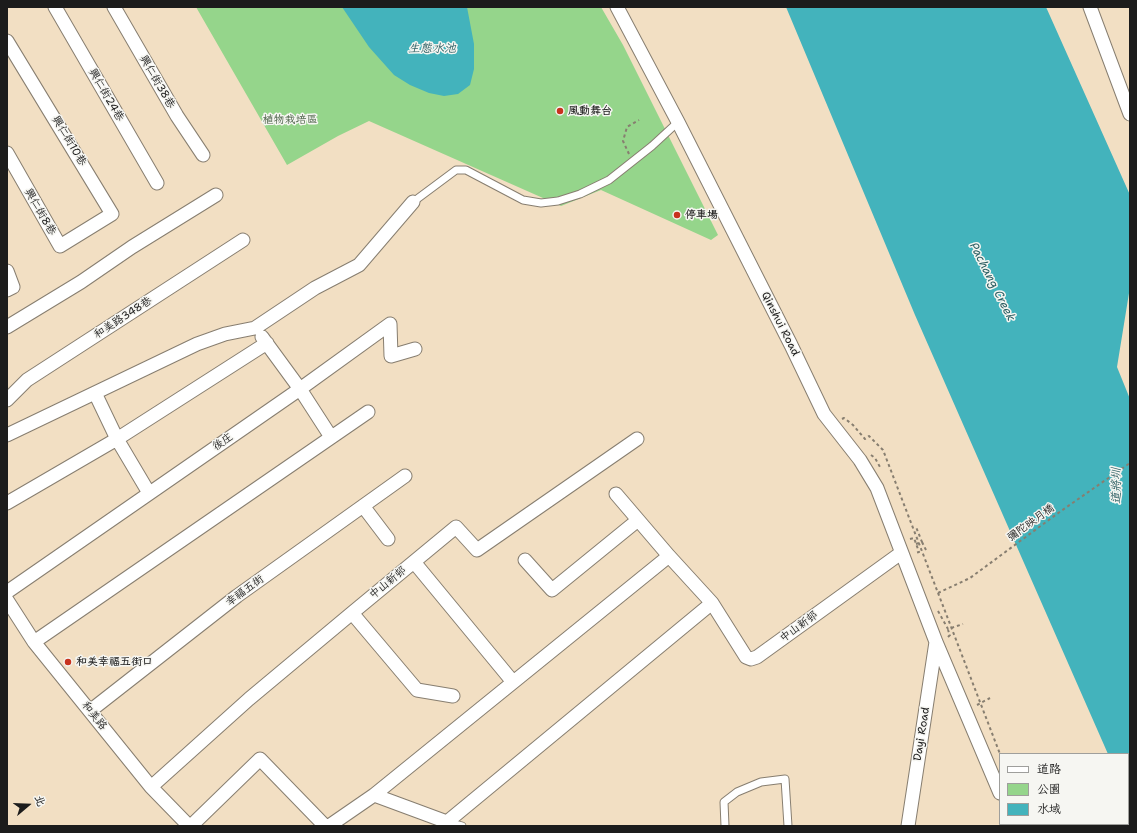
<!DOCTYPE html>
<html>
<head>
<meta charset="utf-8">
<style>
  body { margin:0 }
  #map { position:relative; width:1137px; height:833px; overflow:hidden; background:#f2dfc3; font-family:"Shantell Sans","LXGW WenKai TC",sans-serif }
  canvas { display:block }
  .frame { position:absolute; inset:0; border:8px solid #1c1c1c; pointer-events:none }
  .legend { position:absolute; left:999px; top:753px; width:130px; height:72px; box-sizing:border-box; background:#f6f6f2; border:1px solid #9f9f9c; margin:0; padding:5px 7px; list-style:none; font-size:12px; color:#1c1c1c }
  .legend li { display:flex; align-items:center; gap:8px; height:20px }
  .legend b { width:20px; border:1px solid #9f9f9c }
  .north { position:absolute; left:8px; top:785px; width:40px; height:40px; -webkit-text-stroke:3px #f6f6f2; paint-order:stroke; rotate:71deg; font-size:11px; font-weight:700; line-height:16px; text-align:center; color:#1c1c1c }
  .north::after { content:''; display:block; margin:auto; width:14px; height:18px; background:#1c1c1c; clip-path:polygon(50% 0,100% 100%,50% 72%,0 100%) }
</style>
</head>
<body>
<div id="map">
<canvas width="1137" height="833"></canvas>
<div class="frame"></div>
<ul class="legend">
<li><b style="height:5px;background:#fff"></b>道路</li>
<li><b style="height:11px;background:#95d58b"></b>公園</li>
<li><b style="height:11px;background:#43b3bc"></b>水域</li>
</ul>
<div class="north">北</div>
</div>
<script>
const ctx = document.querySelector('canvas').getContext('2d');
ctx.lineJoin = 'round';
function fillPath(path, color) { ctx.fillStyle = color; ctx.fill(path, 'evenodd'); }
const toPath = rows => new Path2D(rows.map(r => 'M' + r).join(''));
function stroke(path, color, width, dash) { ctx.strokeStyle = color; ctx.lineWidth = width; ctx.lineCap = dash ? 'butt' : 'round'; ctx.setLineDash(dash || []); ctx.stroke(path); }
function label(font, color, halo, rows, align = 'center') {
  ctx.font = font + ' "Shantell Sans","LXGW WenKai TC",sans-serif'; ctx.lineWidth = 3; ctx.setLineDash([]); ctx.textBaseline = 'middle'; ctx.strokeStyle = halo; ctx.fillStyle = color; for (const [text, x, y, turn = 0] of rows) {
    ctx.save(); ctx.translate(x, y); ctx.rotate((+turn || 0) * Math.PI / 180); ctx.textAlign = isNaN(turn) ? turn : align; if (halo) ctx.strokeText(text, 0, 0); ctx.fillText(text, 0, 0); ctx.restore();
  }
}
fillPath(toPath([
  [196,7,601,7,623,45,718,235,711,240,601,190,561,206,369,121,338,136,287,165]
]), '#95d58b');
fillPath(toPath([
  [342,7,467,7,474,44,474,69,470,85,458,94,444,96,429,93,410,85,394,75,369,47],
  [786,7,1046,7,1130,195,1130,287,1117,367,1130,399,1130,803,1128,799,1128,754,1108,754,915,315]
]), '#43b3bc');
const service = toPath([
  [413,202,456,170,466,170,523,200,541,203,558,201,580,194,609,180,652,146,678,122],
  [447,822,462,826],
  [725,826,724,802,737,792,761,782,785,779,788,826]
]);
const minor = toPath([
  [55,7,157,183],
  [114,7,177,116,203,155],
  [617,7,678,122,791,345,824,414,860,460,877,488,936,642,1000,793],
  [1090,7,1130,114],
  [7,41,112,214,60,246,7,153],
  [7,271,13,287,7,290],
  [7,327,81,282,132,247,216,195],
  [262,337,300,389,331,437],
  [95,393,117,439,149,493],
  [7,400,27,380,243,240],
  [7,435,197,344,225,334,255,328,315,288,359,265,413,202],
  [616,494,669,556,712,603,746,657,751,659,757,657,901,553],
  [7,503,117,439,267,343],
  [363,506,388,539],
  [525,560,552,590,638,520],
  [414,562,513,682],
  [7,592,300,389,390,324,391,356,415,349],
  [7,600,34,642,151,787,189,826],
  [352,613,417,690,453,696],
  [34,642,368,412],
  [90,711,237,596,405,476],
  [151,787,249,699,352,613,456,527,477,550,637,439],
  [374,795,447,822],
  [1013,824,1014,826],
  [191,826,260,759,325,826],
  [329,826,374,795,669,556],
  [447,826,447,822,712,603],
  [908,826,936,642]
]);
stroke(service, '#877e70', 9);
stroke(minor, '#877e70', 15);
stroke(toPath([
  [629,154,623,141,627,127,639,120],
  [842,419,844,418,853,425,865,439,869,436,883,450,1000,754],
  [871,455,875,458,880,467],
  [910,539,914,538,919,552,915,553],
  [922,542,926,550],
  [916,544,922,542,916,527],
  [938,593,970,578,1061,511,1130,463],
  [938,611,948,629,963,624],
  [948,637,950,635,948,630],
  [977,705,990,698],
  [1027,824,1028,826]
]), '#877e70', 2, [3, 3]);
stroke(service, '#fff', 7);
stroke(minor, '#fff', 13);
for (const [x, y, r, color] of [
  [560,111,4,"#c8321e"],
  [677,215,4,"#c8321e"],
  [68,662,4,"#c8321e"]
]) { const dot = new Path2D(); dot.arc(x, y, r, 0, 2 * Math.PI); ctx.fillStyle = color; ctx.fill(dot); stroke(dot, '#f6f6f2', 1.5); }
label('11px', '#1c1c1c', '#f6f6f2', [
  ["興仁街38巷",157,82,60],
  ["興仁街24巷",106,95,60],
  ["興仁街10巷",69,141,59],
  ["興仁街8巷",40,212,60],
  ["和美路348巷",123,318,-33],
  ["Qinshui Road",780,324,63],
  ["後庄",223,442,-34],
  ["彌陀映月橋",1031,523,-36],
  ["中山新邨",388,583,-39],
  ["幸福五街",245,591,-36],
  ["中山新邨",799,627,-36],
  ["和美路",94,716,51],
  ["Dayi Road",922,734,-81]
]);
label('bold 11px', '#1c1c1c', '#f6f6f2', [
  ["風動舞台",568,111],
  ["停車場",685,215],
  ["和美幸福五街口",76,662]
], 'left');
label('11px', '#465d43', '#f6f6f2', [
  ["植物栽培區",290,120]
]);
label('italic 12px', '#2e6064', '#f6f6f2', [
  ["生態水池",432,49],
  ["Pachang Creek",992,282,63],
  ["道將圳",1117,486,-90]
]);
</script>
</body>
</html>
